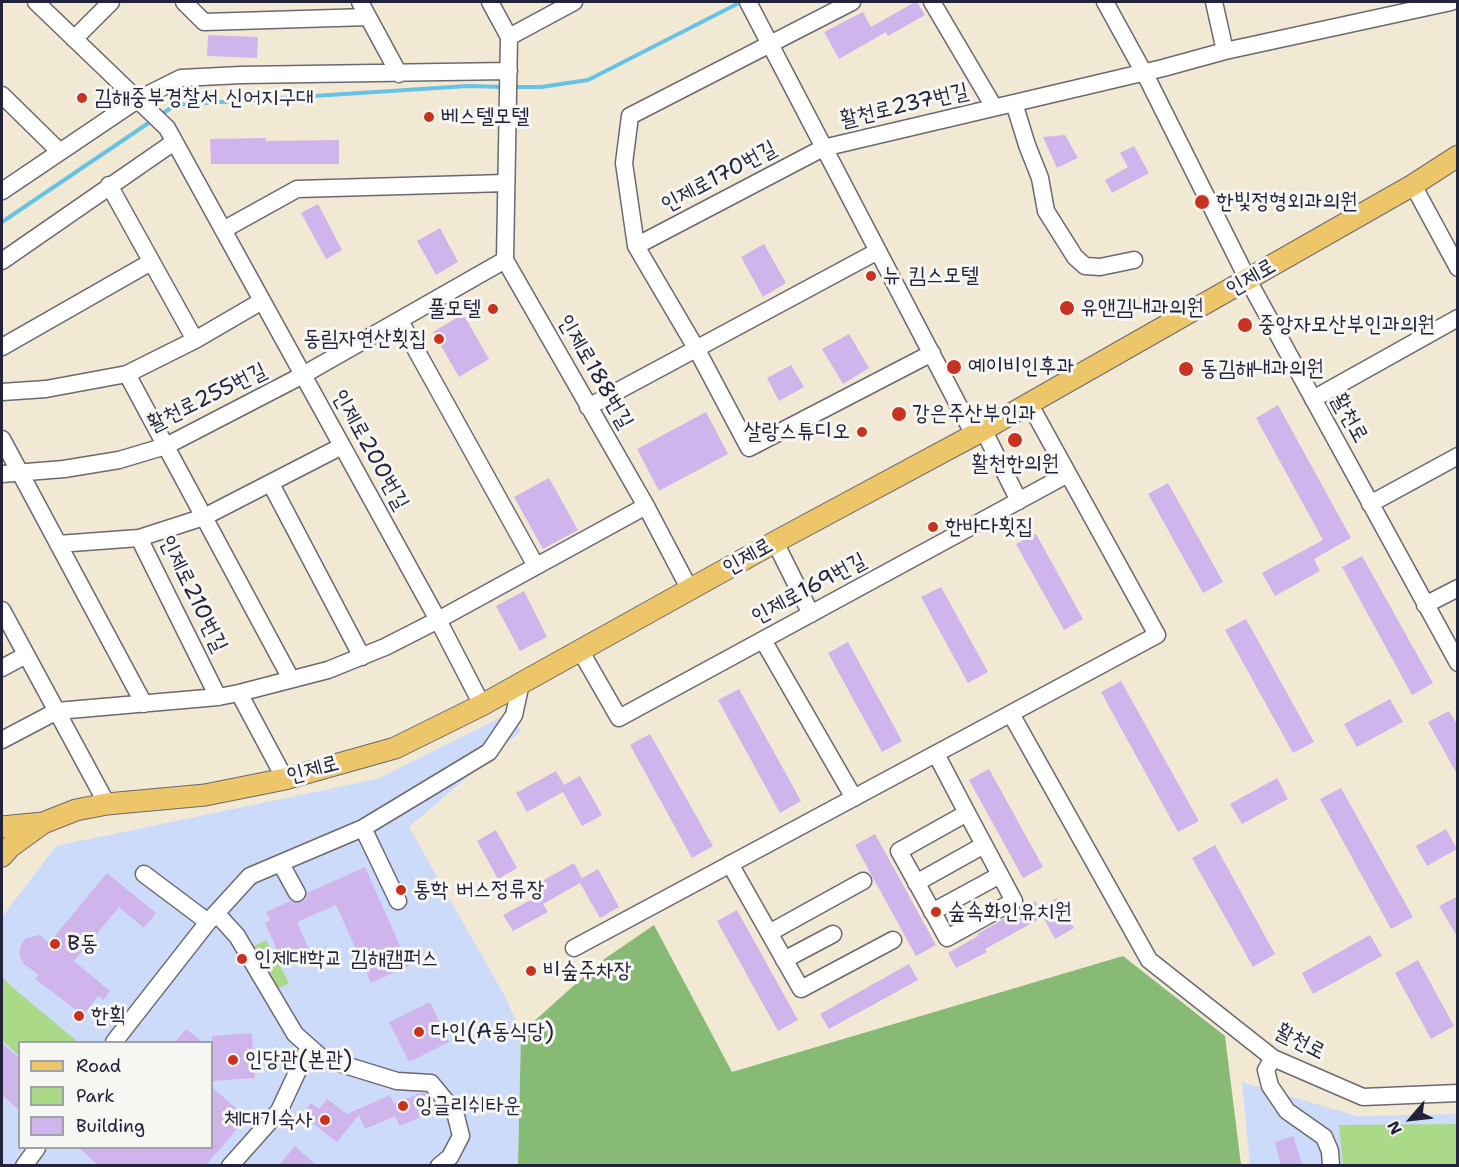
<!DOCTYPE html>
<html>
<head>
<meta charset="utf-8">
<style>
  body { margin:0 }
  #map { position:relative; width:1459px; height:1167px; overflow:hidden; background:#f2e9d5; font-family:"Shantell Sans",sans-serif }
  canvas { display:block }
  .frame { position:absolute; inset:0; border:3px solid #22223b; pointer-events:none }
  .legend { position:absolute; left:18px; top:1041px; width:195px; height:108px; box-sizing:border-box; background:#f6f6f2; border:2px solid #a1a1a9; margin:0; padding:8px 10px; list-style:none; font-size:18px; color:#22223b }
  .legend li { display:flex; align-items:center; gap:12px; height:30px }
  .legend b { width:30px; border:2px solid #a1a1a9 }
  .north { position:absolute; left:1381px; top:1089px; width:60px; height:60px; -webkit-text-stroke:4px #f6f6f2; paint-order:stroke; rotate:242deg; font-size:16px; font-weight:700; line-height:24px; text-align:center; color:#22223b }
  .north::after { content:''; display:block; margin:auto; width:21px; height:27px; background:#22223b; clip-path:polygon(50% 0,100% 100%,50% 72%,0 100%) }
</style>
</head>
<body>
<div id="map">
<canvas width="1459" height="1167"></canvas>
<div class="frame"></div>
<ul class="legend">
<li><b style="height:8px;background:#ecc669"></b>Road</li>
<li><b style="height:16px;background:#aada88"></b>Park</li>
<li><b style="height:16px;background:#d0b5ec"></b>Building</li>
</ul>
<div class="north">N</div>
</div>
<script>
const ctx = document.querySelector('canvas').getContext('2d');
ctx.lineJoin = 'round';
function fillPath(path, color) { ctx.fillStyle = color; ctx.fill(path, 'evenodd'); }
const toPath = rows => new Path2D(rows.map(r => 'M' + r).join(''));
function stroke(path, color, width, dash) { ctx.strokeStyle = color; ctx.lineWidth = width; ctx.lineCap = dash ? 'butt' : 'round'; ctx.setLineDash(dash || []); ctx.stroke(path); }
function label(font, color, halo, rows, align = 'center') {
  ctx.font = font + ' "Shantell Sans","Poor Story",sans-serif'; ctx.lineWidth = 6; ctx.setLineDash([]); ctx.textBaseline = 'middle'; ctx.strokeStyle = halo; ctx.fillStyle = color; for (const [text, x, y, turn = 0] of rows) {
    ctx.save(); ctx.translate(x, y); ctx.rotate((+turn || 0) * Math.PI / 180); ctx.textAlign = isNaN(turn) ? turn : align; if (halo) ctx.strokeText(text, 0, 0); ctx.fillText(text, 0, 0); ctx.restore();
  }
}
fillPath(toPath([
  [510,713,521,731,409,827,507,1000,521,1033,518,1165,2,1165,2,917,56,846,377,779],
  [20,1042,212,1042,212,1148,20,1148],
  [1242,1082,1357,1116,1457,1114,1457,1165,1250,1165]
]), '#cddbfa');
fillPath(toPath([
  [266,940,289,983,277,989,254,946],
  [3,978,11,986,78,1042,20,1042,19,1056,2,1040],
  [1457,1124,1457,1165,1343,1165,1339,1125]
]), '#aada88');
fillPath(toPath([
  [654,925,732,1072,1123,956,1225,1036,1241,1165,518,1165,521,1033,600,962]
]), '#87ba74');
stroke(toPath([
  [512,87,541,87,588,80,741,2],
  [159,116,175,105,468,86,505,87],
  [2,222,153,120]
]), '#68c2e5', 4);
fillPath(toPath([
  [915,2,917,2,925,15,888,36,886,32,839,59,824,32,863,12,871,27],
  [208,35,258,37,257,58,207,56],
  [1065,135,1078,158,1057,168,1043,137],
  [266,138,266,141,339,140,339,164,211,164,210,139],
  [1134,146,1149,173,1112,193,1105,180,1128,167,1120,153],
  [318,204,342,250,326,259,301,213],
  [440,228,458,262,436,275,417,241],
  [764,244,786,283,763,297,741,257],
  [463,314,489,359,459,377,433,332],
  [849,334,869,368,843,384,822,349],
  [791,365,804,387,779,401,767,378],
  [1278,405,1351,538,1314,559,1320,571,1275,596,1262,573,1323,540,1256,418],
  [706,412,728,454,659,491,637,449],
  [549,478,578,530,543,549,514,497],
  [1168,483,1223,582,1203,593,1148,494],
  [1036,534,1083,619,1064,630,1016,544],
  [1362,556,1433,683,1412,695,1342,567],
  [941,587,988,672,968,683,921,597],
  [524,591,547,637,520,651,496,606],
  [1246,619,1314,742,1293,753,1225,630],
  [848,642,902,741,882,752,828,653],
  [1121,681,1199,821,1178,832,1101,692],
  [739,689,801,801,780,813,718,700],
  [1390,699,1403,722,1357,747,1344,724],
  [1449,711,1458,726,1458,776,1428,722],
  [650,734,713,846,692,858,630,745],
  [989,769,1043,867,1023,878,969,780],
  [556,771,564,785,580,776,602,815,582,826,563,792,527,812,516,793],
  [1277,778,1288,799,1242,824,1230,804],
  [1341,788,1413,917,1391,929,1320,799],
  [1446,829,1457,849,1427,866,1416,846],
  [496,830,517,868,498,879,477,841],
  [875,834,936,945,916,956,855,845],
  [1215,845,1275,954,1253,967,1192,858],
  [574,863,582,878,598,869,619,907,600,918,580,883,543,904,533,886],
  [365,867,409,966,371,983,336,905,297,922,312,957,285,968,265,923,270,920,266,912,290,901,296,903,302,902,306,899,307,893],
  [107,873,156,913,144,928,119,907,74,961,110,991,103,1000,98,996,83,1015,35,979,39,975,24,964,19,955,21,945,26,938,40,935,49,943],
  [538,896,548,912,513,931,503,915],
  [1458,896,1458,938,1439,906],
  [1057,898,1074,928,1055,939,1043,917,985,949,987,952,956,968,948,953,978,936,977,934,1035,901,1039,908],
  [737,910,798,1020,778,1031,717,921],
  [1370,935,1382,956,1313,994,1302,973],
  [1418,960,1454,1026,1431,1039,1395,973],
  [909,964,918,980,829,1029,820,1014],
  [430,1002,449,1042,409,1062,389,1022],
  [186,1029,203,1042,175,1042],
  [252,1033,255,1078,212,1081,212,1036],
  [2,1043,20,1059,20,1111,2,1095],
  [212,1087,247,1118,205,1166,99,1166,79,1148,212,1148],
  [420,1093,426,1093,439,1109,400,1126,395,1116,365,1129,359,1115,337,1142,302,1115,311,1103,319,1109,327,1099,347,1114,390,1095,394,1104],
  [1293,1136,1303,1166,1281,1166,1275,1142],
  [295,1146,317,1166,278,1166]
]), '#d0b5ec');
const minor = toPath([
  [36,2,167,128,438,620,482,705],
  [184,2,204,22,368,17],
  [360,2,399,74],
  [490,2,509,37],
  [748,2,974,435],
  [852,2,630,116,624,163,636,246,696,348,749,448,932,353],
  [932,2,994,107],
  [1105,2,1149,82,1248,280,1458,663],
  [1214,2,1225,51],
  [74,39,111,2],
  [2,95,60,152],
  [1014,103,1027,145,1040,178,1046,211,1075,257,1085,266,1100,267,1134,260],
  [109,185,195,340],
  [1413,185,1458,268],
  [2,191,137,100,181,78,241,75,509,71],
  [223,230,297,189,506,183],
  [636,246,823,148,1163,68,1225,51,1451,2],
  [505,260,646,506,690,590],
  [505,260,509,37,574,2],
  [2,261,174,142],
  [400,321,536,566],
  [2,347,151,262],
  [127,374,291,679],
  [2,392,46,389,127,374,195,340,262,301],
  [1313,399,1458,318],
  [588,407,878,251],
  [983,429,1019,501],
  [2,439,144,704],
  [2,474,64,469,119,460,166,446,303,375,505,260],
  [271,484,362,657],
  [1370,504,1458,456],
  [139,538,218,697],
  [775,542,811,614],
  [58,544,139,538,204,517,342,446],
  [1425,605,1458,588],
  [2,610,107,804],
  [763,640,854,798],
  [580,650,619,718,1068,474],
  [2,668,26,655],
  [239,693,285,779],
  [1011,714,1149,960,1273,1058,1363,1097,1458,1093],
  [2,740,57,711,218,697,239,693,328,670,385,647,438,620,646,506],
  [936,754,967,813,1014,901,947,938,899,851,967,813],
  [363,828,398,901],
  [281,864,297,893],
  [730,864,801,989,893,940],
  [144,874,208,922],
  [916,883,984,845],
  [932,912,1000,875],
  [216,913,237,936,295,1034,322,1058,397,1081,431,1083,455,1112,461,1136,450,1157,439,1166],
  [769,933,863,881],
  [574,948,1157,635,1029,403],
  [784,960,833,934],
  [114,1042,208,922,250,876,363,828,489,752,514,715,521,683],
  [1273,1058,1266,1070,1270,1086,1287,1111,1324,1137,1330,1151,1331,1166],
  [24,1166,37,1148],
  [230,1166,279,1111,309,1047]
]);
const major = toPath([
  [2,827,42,823],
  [2,856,10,847,43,823,76,810,107,804,205,795,285,779,395,748,482,705,775,542,974,435,1413,185,1458,156]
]);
stroke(minor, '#6b6871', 19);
stroke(major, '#6b6871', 23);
stroke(minor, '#fff', 16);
stroke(major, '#ecc669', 21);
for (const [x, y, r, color] of [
  [82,98,6,"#c8321e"],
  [429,117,6,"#c8321e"],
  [1202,202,8,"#c8321e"],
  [871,276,6,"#c8321e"],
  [1067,308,8,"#c8321e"],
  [493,309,6,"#c8321e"],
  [1245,325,8,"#c8321e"],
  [439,339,6,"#c8321e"],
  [954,367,8,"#c8321e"],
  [1186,369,8,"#c8321e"],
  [899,414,8,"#c8321e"],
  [862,432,6,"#c8321e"],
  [1015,440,8,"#c8321e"],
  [933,527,6,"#c8321e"],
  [401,890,6,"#c8321e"],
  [936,912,6,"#c8321e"],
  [55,944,6,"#c8321e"],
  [242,959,6,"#c8321e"],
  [531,971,6,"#c8321e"],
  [79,1016,6,"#c8321e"],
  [419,1032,6,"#c8321e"],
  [233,1060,6,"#c8321e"],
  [403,1106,6,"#c8321e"],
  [325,1120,6,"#c8321e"]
]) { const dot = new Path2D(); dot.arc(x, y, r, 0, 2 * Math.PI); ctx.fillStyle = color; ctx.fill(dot); stroke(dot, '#f6f6f2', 2); }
label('22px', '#22223b', '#f6f6f2', [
  ["김해중부경찰서 신어지구대",94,98],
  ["베스텔모텔",441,117],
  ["한빛정형외과의원",1216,202],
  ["뉴 킴스모텔",883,276],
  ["유앤김내과의원",1080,308],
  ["풀모텔",481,309,"right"],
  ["중앙자모산부인과의원",1258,325],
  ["동림자연산횟집",427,339,"right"],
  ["예이비인후과",968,367],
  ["동김해내과의원",1200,369],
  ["강은주산부인과",912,414],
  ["살랑스튜디오",850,432,"right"],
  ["활천한의원",1015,464,"center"],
  ["한바다횟집",945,527],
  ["통학 버스정류장",413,890],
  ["숲속화인유치원",948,912],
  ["B동",67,944],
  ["인제대학교 김해캠퍼스",254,959],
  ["비숲주차장",543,971],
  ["한획",91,1016],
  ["다인(A동식당)",431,1032],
  ["인당관(본관)",245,1060],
  ["잉글리쉬타운",415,1106],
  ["체대기숙사",313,1120,"right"]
], 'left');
label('22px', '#22223b', '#f6f6f2', [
  ["활천로237번길",904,106,-13],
  ["인제로170번길",719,177,-28],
  ["인제로",1251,278,-30],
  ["인제로188번길",595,372,60],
  ["활천로255번길",207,398,-26],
  ["활천로",1349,418,61],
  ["인제로200번길",370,450,61],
  ["인제로",748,557,-29],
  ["인제로169번길",809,589,-28],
  ["인제로210번길",193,594,64],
  ["인제로",313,770,-15],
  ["활천로",1300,1042,27]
]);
</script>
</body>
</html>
